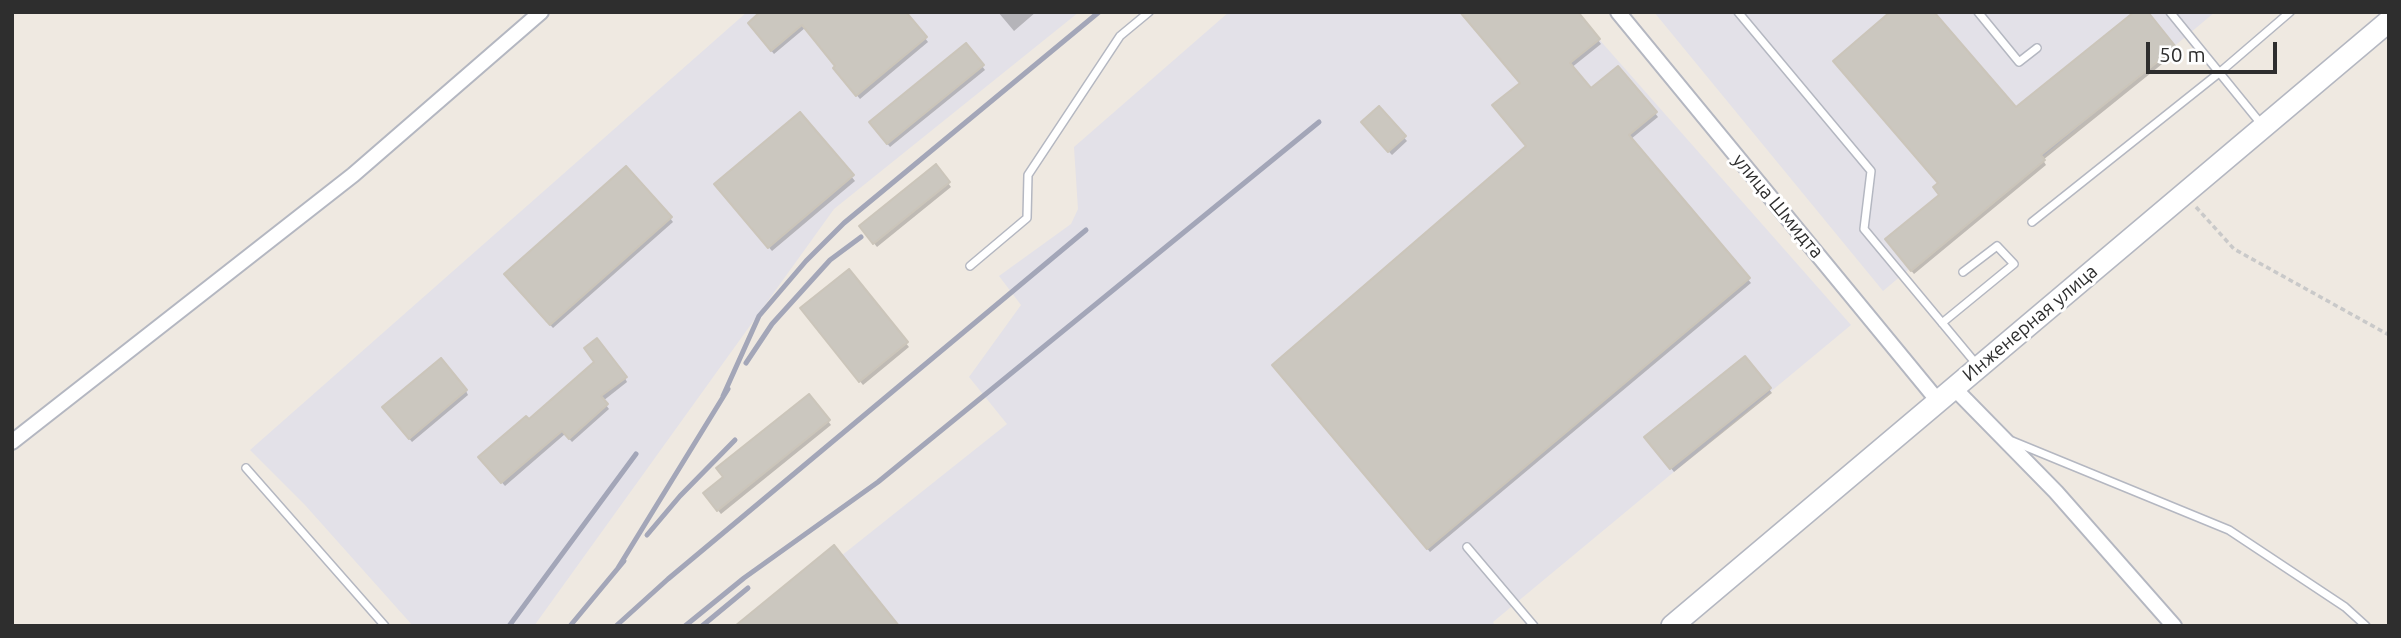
<!DOCTYPE html>
<html>
<head>
<meta charset="utf-8">
<style>
  body { margin:0 }
  #map { position:relative; width:2401px; height:638px; overflow:hidden; background:#efe9e1; font-family:Ubuntu,sans-serif }
  canvas { display:block }
  .frame { position:absolute; inset:0; border:14px solid #2e2e2e; pointer-events:none }
  .scale { position:absolute; left:2146px; top:42px; width:131px; height:32px; box-sizing:border-box; border:4px solid #2e2e2e; border-top:0; padding-left:9px; font-size:21px; line-height:24px; white-space:nowrap; color:#2e2e2e; -webkit-text-stroke:5px #fff; paint-order:stroke }
</style>
</head>
<body>
<div id="map">
<canvas width="2401" height="638"></canvas>
<div class="frame"></div>
<div class="scale">50 m</div>
</div>
<script>
const ctx = document.querySelector('canvas').getContext('2d');
ctx.lineJoin = 'round';
function fillPath(path, color) { ctx.fillStyle = color; ctx.fill(path, 'evenodd'); }
const toPath = rows => new Path2D(rows.map(r => 'M' + r).join(''));
function stroke(path, color, width, dash) { ctx.strokeStyle = color; ctx.lineWidth = width; ctx.lineCap = dash ? 'butt' : 'round'; ctx.setLineDash(dash || []); ctx.stroke(path); }
function label(font, color, halo, rows, align = 'center') {
  ctx.font = font + ' Ubuntu,sans-serif'; ctx.lineWidth = 6; ctx.setLineDash([]); ctx.textBaseline = 'middle'; ctx.strokeStyle = halo; ctx.fillStyle = color; for (const [text, x, y, turn = 0] of rows) {
    ctx.save(); ctx.translate(x, y); ctx.rotate((+turn || 0) * Math.PI / 180); ctx.textAlign = isNaN(turn) ? turn : align; if (halo) ctx.strokeText(text, 0, 0); ctx.fillText(text, 0, 0); ctx.restore();
  }
}
fillPath(toPath([
  [747,12,1079,12,834,209,534,626,413,626,305,505,250,450],
  [1229,12,1575,12,1851,325,1493,622,1495,626,753,626,1007,424,969,377,1021,305,999,276,1071,224,1078,209,1074,147],
  [1654,12,2215,12,1883,291]
]), '#e3e1e8');
fillPath(toPath([
  [763,12,925,38,928,42,860,99,838,73,837,67,805,28,774,54,752,27],
  [998,12,1036,12,1014,31],
  [2146,12,2177,52,2043,160,2046,165,1914,274,1889,244,1941,196,2015,109],
  [1598,40,1601,44,1571,68,1590,91,1655,113,1658,117,1631,139,1751,283,1430,552,1277,369,1528,147,1497,109],
  [982,66,985,70,890,147,874,127],
  [1379,109,1407,141,1392,155,1366,127],
  [800,114,855,181,772,251,719,189],
  [936,167,951,187,877,247,864,231],
  [670,218,673,222,553,328,509,279],
  [848,271,909,347,863,385,805,313],
  [1745,358,1772,393,1674,472,1649,441],
  [625,378,627,382,603,401,609,409,572,442,565,434,505,486,483,461,528,422],
  [466,391,468,395,412,442,387,412],
  [828,421,831,425,721,514,707,497]
]), '#0003');
const building = toPath([
  [760,12,906,12,927,37,856,96,833,68,835,66,802,25,771,51,748,23,760,12],
  [1460,12,1578,12,1600,39,1570,63,1591,88,1618,66,1657,112,1629,135,1750,278,1427,549,1272,365,1526,146,1492,105,1520,83,1460,12],
  [1890,12,1934,12,2016,107,2134,12,2148,12,2176,47,2041,155,2045,160,1911,271,1885,239,1939,195,1933,187,1938,183,1833,61,1890,12],
  [966,43,984,65,887,144,869,122,966,43],
  [1379,106,1406,136,1388,152,1361,122,1379,106],
  [800,112,854,175,768,248,714,184,800,112],
  [936,164,950,182,873,244,859,226,936,164],
  [626,166,672,217,550,325,504,274,626,166],
  [849,269,908,342,859,382,800,308,849,269],
  [597,338,627,377,601,396,608,404,569,439,562,431,501,483,478,457,526,416,529,419,594,362,584,348,597,338],
  [1745,356,1771,388,1670,469,1644,437,1745,356],
  [441,358,467,390,409,439,382,407,441,358],
  [809,394,830,420,717,511,703,493,723,477,716,468,809,394],
  [834,545,899,626,735,626,834,545]
]);
fillPath(building, '#cbc7bf');
stroke(building, '#cbc5ba', 2);
const lane = toPath([
  [1738,12,1871,171,1864,229,1978,366],
  [1978,12,2019,62,2037,48],
  [2170,12,2262,125],
  [2032,222,2219,73,2290,12],
  [970,266,1027,218,1028,175,1120,36,1149,12],
  [1942,323,2014,264,1997,246,1963,272],
  [2012,441,2229,530,2345,607,2366,626],
  [246,468,385,626],
  [1467,547,1534,626]
]);
const street = toPath([
  [1618,12,1938,401],
  [1953,387,2056,492,2174,626],
  [12,442,353,175,541,12]
]);
const secondary = toPath([
  [1672,626,2389,21]
]);
stroke(lane, '#b4b7c1', 10);
stroke(street, '#b4b7c1', 18);
stroke(secondary, '#b4b7c1', 24);
stroke(toPath([
  [2196,207,2234,249,2389,335]
]), '#c9c9c9', 3.5, [5, 3.5]);
stroke(lane, '#fff', 7);
stroke(street, '#fff', 14);
stroke(secondary, '#fff', 21);
stroke(toPath([
  [746,363,772,324,830,260,861,237],
  [723,396,759,316,806,261,844,223,1099,12],
  [647,535,680,496,735,440],
  [618,568,728,389],
  [509,626,636,454],
  [570,626,624,561],
  [616,626,668,579,1086,230],
  [685,626,744,578,878,482,1319,122],
  [702,626,748,588]
]), '#a3a6b8', 5);
label('19px', '#2e2e2e', '#fff', [
  ["улица Шмидта",1778,206,50],
  ["Инженерная улица",2030,323,-40]
]);
</script>
</body>
</html>
